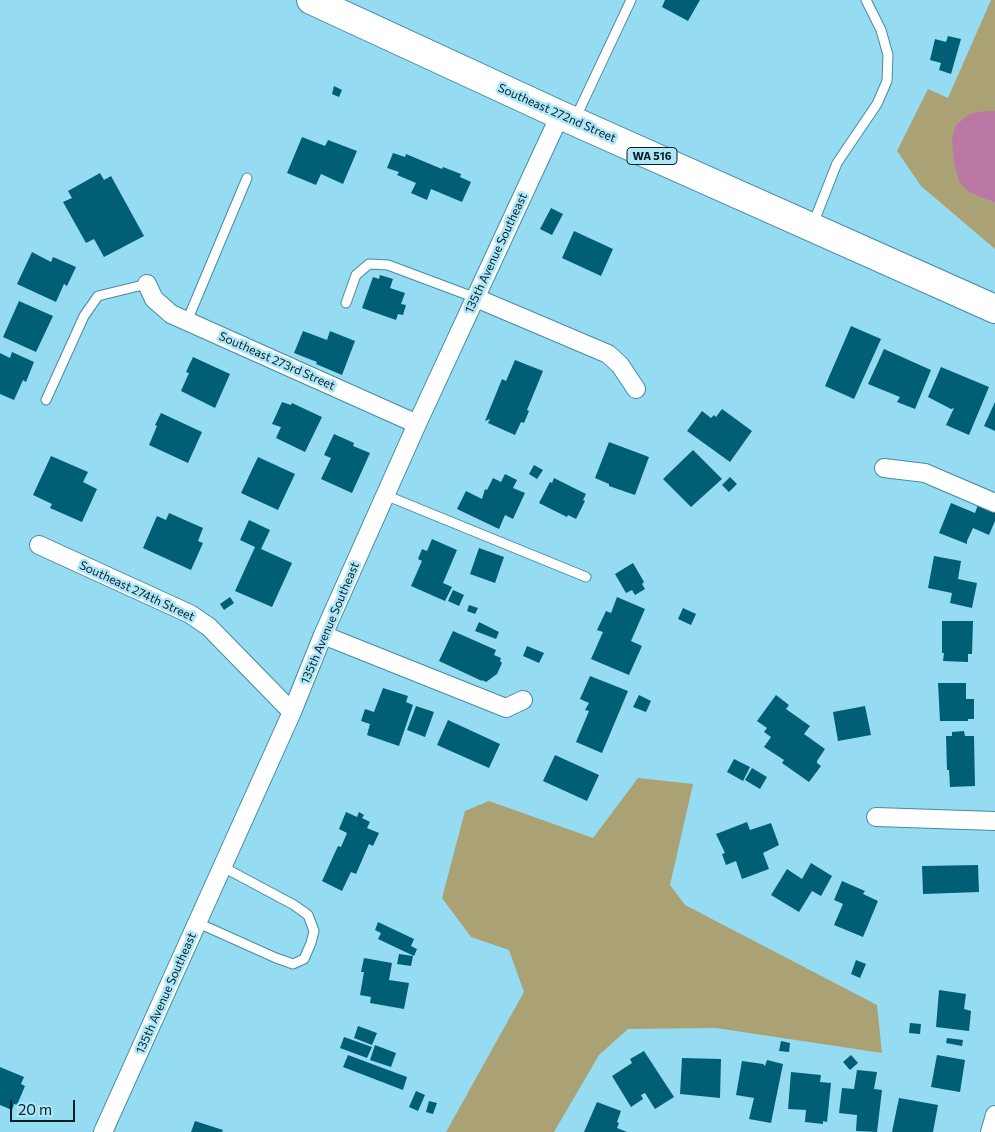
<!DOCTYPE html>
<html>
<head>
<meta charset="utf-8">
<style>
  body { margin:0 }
  #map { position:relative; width:995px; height:1132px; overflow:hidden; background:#95dbf2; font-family:Commissioner,sans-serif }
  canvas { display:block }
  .scale { position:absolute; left:10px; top:1100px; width:65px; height:22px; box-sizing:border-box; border:2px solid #021f27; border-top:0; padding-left:6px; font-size:15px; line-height:18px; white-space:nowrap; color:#021f27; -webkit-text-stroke:4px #afe6f8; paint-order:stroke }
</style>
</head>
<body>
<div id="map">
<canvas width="995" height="1132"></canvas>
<div class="scale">20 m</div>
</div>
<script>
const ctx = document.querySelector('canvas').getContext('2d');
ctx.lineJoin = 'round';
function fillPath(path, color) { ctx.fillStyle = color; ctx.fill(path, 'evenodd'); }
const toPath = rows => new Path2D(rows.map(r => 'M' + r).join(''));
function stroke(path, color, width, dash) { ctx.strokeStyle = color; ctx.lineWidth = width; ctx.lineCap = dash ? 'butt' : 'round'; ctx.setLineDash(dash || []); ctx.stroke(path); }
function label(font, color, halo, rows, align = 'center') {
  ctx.font = font + ' Commissioner,sans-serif'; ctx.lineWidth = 5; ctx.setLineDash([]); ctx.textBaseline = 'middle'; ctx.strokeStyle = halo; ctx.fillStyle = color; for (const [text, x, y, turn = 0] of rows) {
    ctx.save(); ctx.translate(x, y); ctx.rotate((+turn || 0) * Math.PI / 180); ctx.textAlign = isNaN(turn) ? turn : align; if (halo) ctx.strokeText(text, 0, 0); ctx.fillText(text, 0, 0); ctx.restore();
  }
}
fillPath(toPath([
  [991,0,995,0,995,111,986,111,989,201,995,203,995,249,921,186,897,151,928,89,948,98],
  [638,778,693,784,670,885,685,905,877,1005,882,1053,716,1028,628,1029,599,1055,554,1132,446,1132,524,992,509,950,471,937,442,898,465,811,489,801,593,838]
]), '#aaa274');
fillPath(toPath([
  [986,111,995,111,995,203,969,192,959,182,954,161,952,139,956,125,970,114]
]), '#bc78a5');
fillPath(toPath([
  [665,0,700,0,688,21,662,7],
  [948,36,961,39,951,74,939,70,941,63,930,60,935,39,946,42],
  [334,86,342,90,339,97,332,94],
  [302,137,325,146,328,140,357,151,343,184,321,174,316,185,287,173],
  [393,153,405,157,406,154,442,169,443,167,461,174,460,177,471,182,462,202,431,189,427,200,411,193,416,183,397,175,399,172,387,168],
  [100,173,104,180,111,176,144,236,104,257,94,239,86,243,63,202,72,198,68,191],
  [551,208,563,214,552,235,540,229],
  [574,231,613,249,601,276,562,258],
  [32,252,51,262,53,257,76,267,67,286,64,284,56,302,17,284],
  [380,275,393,279,390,288,405,293,401,304,406,305,403,315,398,314,396,320,362,308,373,277,379,279],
  [19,301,53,316,36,352,3,337],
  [851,326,881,339,854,399,825,386],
  [303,331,327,340,330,331,355,341,342,375,316,364,317,362,294,353],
  [884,349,931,370,915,409,897,402,900,397,868,384],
  [12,352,34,362,26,382,23,380,14,400,0,394,0,353,10,358],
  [193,357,230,374,215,408,181,391,189,373,186,372],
  [515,360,543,371,527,410,529,411,524,423,521,422,515,435,488,423,490,419,485,421,502,379,506,381],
  [941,367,989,387,969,435,946,425,954,408,951,409,928,397],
  [282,402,291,405,292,403,322,417,305,452,276,438,281,427,272,424],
  [995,402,995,431,984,426],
  [722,409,752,431,730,462,687,431,702,411,711,418,714,415,716,417],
  [161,413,202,432,188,463,149,445,157,426,155,425],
  [334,434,354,443,353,446,370,453,352,493,321,479,331,458,324,455],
  [609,442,649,457,635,495,609,486,609,484,595,478],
  [693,450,722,479,691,507,663,479],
  [51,456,88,472,83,482,97,489,82,522,50,508,52,504,33,495],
  [258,457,295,474,278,510,241,493],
  [534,465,543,470,537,479,529,474],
  [505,474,517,480,513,488,525,493,513,519,505,515,499,529,457,509,466,491,482,499,485,489,487,490,493,478,501,482],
  [730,477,737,484,729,492,722,485],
  [554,478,586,494,583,500,585,501,576,519,568,515,567,517,539,503,550,482,552,483],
  [979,502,995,508,995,521,989,535,973,528,967,541,967,544,939,533,951,503,975,513],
  [169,513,203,528,198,541,203,543,191,570,143,548,157,516,166,520],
  [249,520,270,530,261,549,292,563,272,607,235,591,255,547,240,540],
  [432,539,457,550,443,583,452,587,445,601,411,586,422,561,418,559,422,549,427,551],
  [479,548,504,557,495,583,470,574],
  [934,556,961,561,958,579,977,583,972,608,950,603,952,593,928,588],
  [633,563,644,582,642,584,645,589,635,595,632,590,626,593,615,574],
  [453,590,464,595,459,606,448,601],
  [230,597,234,603,224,610,220,604],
  [617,597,645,609,631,641,642,646,629,675,591,659,603,632,597,630,606,611,611,613],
  [469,605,478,608,475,614,467,611],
  [683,608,696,614,691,625,678,619],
  [942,621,973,621,972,654,968,654,968,662,943,661,944,653,942,653],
  [479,622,499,632,496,639,475,631],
  [453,631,496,650,494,655,501,658,500,661,502,663,497,674,486,682,482,680,482,681,439,661],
  [527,646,544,653,539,663,523,656],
  [590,676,628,691,602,753,576,742,589,711,585,710,589,703,580,699],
  [938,683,966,683,966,699,974,699,974,719,968,719,968,721,940,721],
  [383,688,408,696,406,702,413,705,399,746,367,735,370,724,361,721,365,709,374,712],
  [639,695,651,701,646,712,633,707],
  [776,695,789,705,786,709,810,726,804,734,825,749,817,761,817,763,821,766,809,782,782,763,784,760,764,747,771,737,764,732,767,728,757,721],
  [416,706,434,712,425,737,407,730],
  [865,706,871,735,838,741,833,712],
  [448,720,500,744,489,768,437,745],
  [964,731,965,736,974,736,975,786,950,787,949,770,947,770,946,736,952,736,952,732],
  [555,755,599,775,587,801,543,781],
  [734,759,750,767,743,781,727,772],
  [752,768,767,777,760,789,745,780],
  [346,812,357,817,359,812,364,815,362,818,370,822,367,828,379,833,373,846,369,844,356,874,351,872,342,891,322,881,338,846,341,847,347,833,339,829],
  [747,822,750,830,771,823,779,845,763,853,769,869,742,879,736,861,726,865,722,854,725,853,716,834],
  [811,863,832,876,821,896,812,891,799,912,771,895,787,869,802,879],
  [978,865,979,892,923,894,922,866],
  [842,881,865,891,863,894,878,901,863,937,834,925,843,904,834,900],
  [378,922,414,939,411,946,417,949,414,956,378,939,381,933,375,930],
  [399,954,413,956,411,966,397,964],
  [364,958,392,963,389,980,409,983,404,1009,370,1003,371,997,360,995,364,972,361,972],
  [856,960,866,964,860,978,851,974],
  [939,990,966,994,964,1009,971,1011,969,1031,936,1027],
  [910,1023,921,1024,920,1034,909,1033],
  [358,1026,377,1033,372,1045,354,1038],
  [344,1037,372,1047,367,1058,340,1048],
  [947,1038,963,1040,962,1046,946,1043],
  [781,1041,790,1043,789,1052,779,1051],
  [375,1045,396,1053,391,1067,370,1060],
  [644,1051,674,1097,655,1109,645,1093,641,1095,643,1099,631,1107,612,1076,632,1063,630,1059],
  [348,1055,407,1077,403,1090,343,1067],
  [851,1055,858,1063,850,1070,843,1062],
  [937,1055,965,1060,960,1092,931,1087],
  [682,1058,721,1059,720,1098,680,1094],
  [767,1060,783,1064,771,1123,749,1119,754,1098,736,1095,742,1061,763,1064,765,1066],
  [0,1067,24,1077,21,1084,25,1086,17,1105,14,1104,12,1110,0,1105],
  [857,1070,877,1072,874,1089,882,1090,877,1132,856,1131,857,1115,839,1113,842,1088,854,1089],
  [791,1072,821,1075,820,1082,831,1083,827,1122,823,1121,823,1124,805,1122,806,1110,788,1109],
  [416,1091,425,1095,418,1111,409,1107],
  [899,1098,938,1105,933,1132,892,1132],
  [429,1101,437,1103,433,1114,426,1112],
  [597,1102,621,1111,617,1122,619,1123,617,1128,627,1132,584,1132],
  [195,1121,223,1130,222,1132,191,1132]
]), '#005f75');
const service = toPath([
  [575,119,631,0],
  [813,224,837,163,877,104,887,81,888,55,881,30,866,0],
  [346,303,356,275,369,264,388,265,476,298],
  [187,321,247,178],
  [46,400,84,316,98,296,147,284],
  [385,495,586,577],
  [198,923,276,958,293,964,304,959,311,943,314,931,308,915,294,905,223,867]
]);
const minor = toPath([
  [147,284,154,299,171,314,417,424],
  [476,298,608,354,620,365,636,389],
  [884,468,925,473,995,503],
  [39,545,190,614,209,627,292,712],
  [323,635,506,708,523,700],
  [876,817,995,821],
  [103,1132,292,712,323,635,417,424,560,115],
  [990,1132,995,1115]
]);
const primary = toPath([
  [311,0,560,115,995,309]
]);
stroke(service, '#468ba0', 11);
stroke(minor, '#468ba0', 20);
stroke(primary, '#468ba0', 30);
stroke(service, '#fff', 9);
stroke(minor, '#fff', 18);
stroke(primary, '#fff', 28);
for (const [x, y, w] of [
  [652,156,50]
]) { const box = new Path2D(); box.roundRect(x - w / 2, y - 8.5, w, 17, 4); ctx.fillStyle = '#afe6f8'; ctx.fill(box); stroke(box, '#021f27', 1); }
label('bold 11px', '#021f27', null, [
  ["WA 516",652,156]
]);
label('12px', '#021f27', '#afe6f8', [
  ["Southeast 272nd Street",557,113,24],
  ["135th Avenue Southeast",496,253,-65],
  ["Southeast 273rd Street",277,361,24],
  ["Southeast 274th Street",137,591,25],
  ["135th Avenue Southeast",330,623,-67],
  ["135th Avenue Southeast",166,993,-66]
]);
</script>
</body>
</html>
